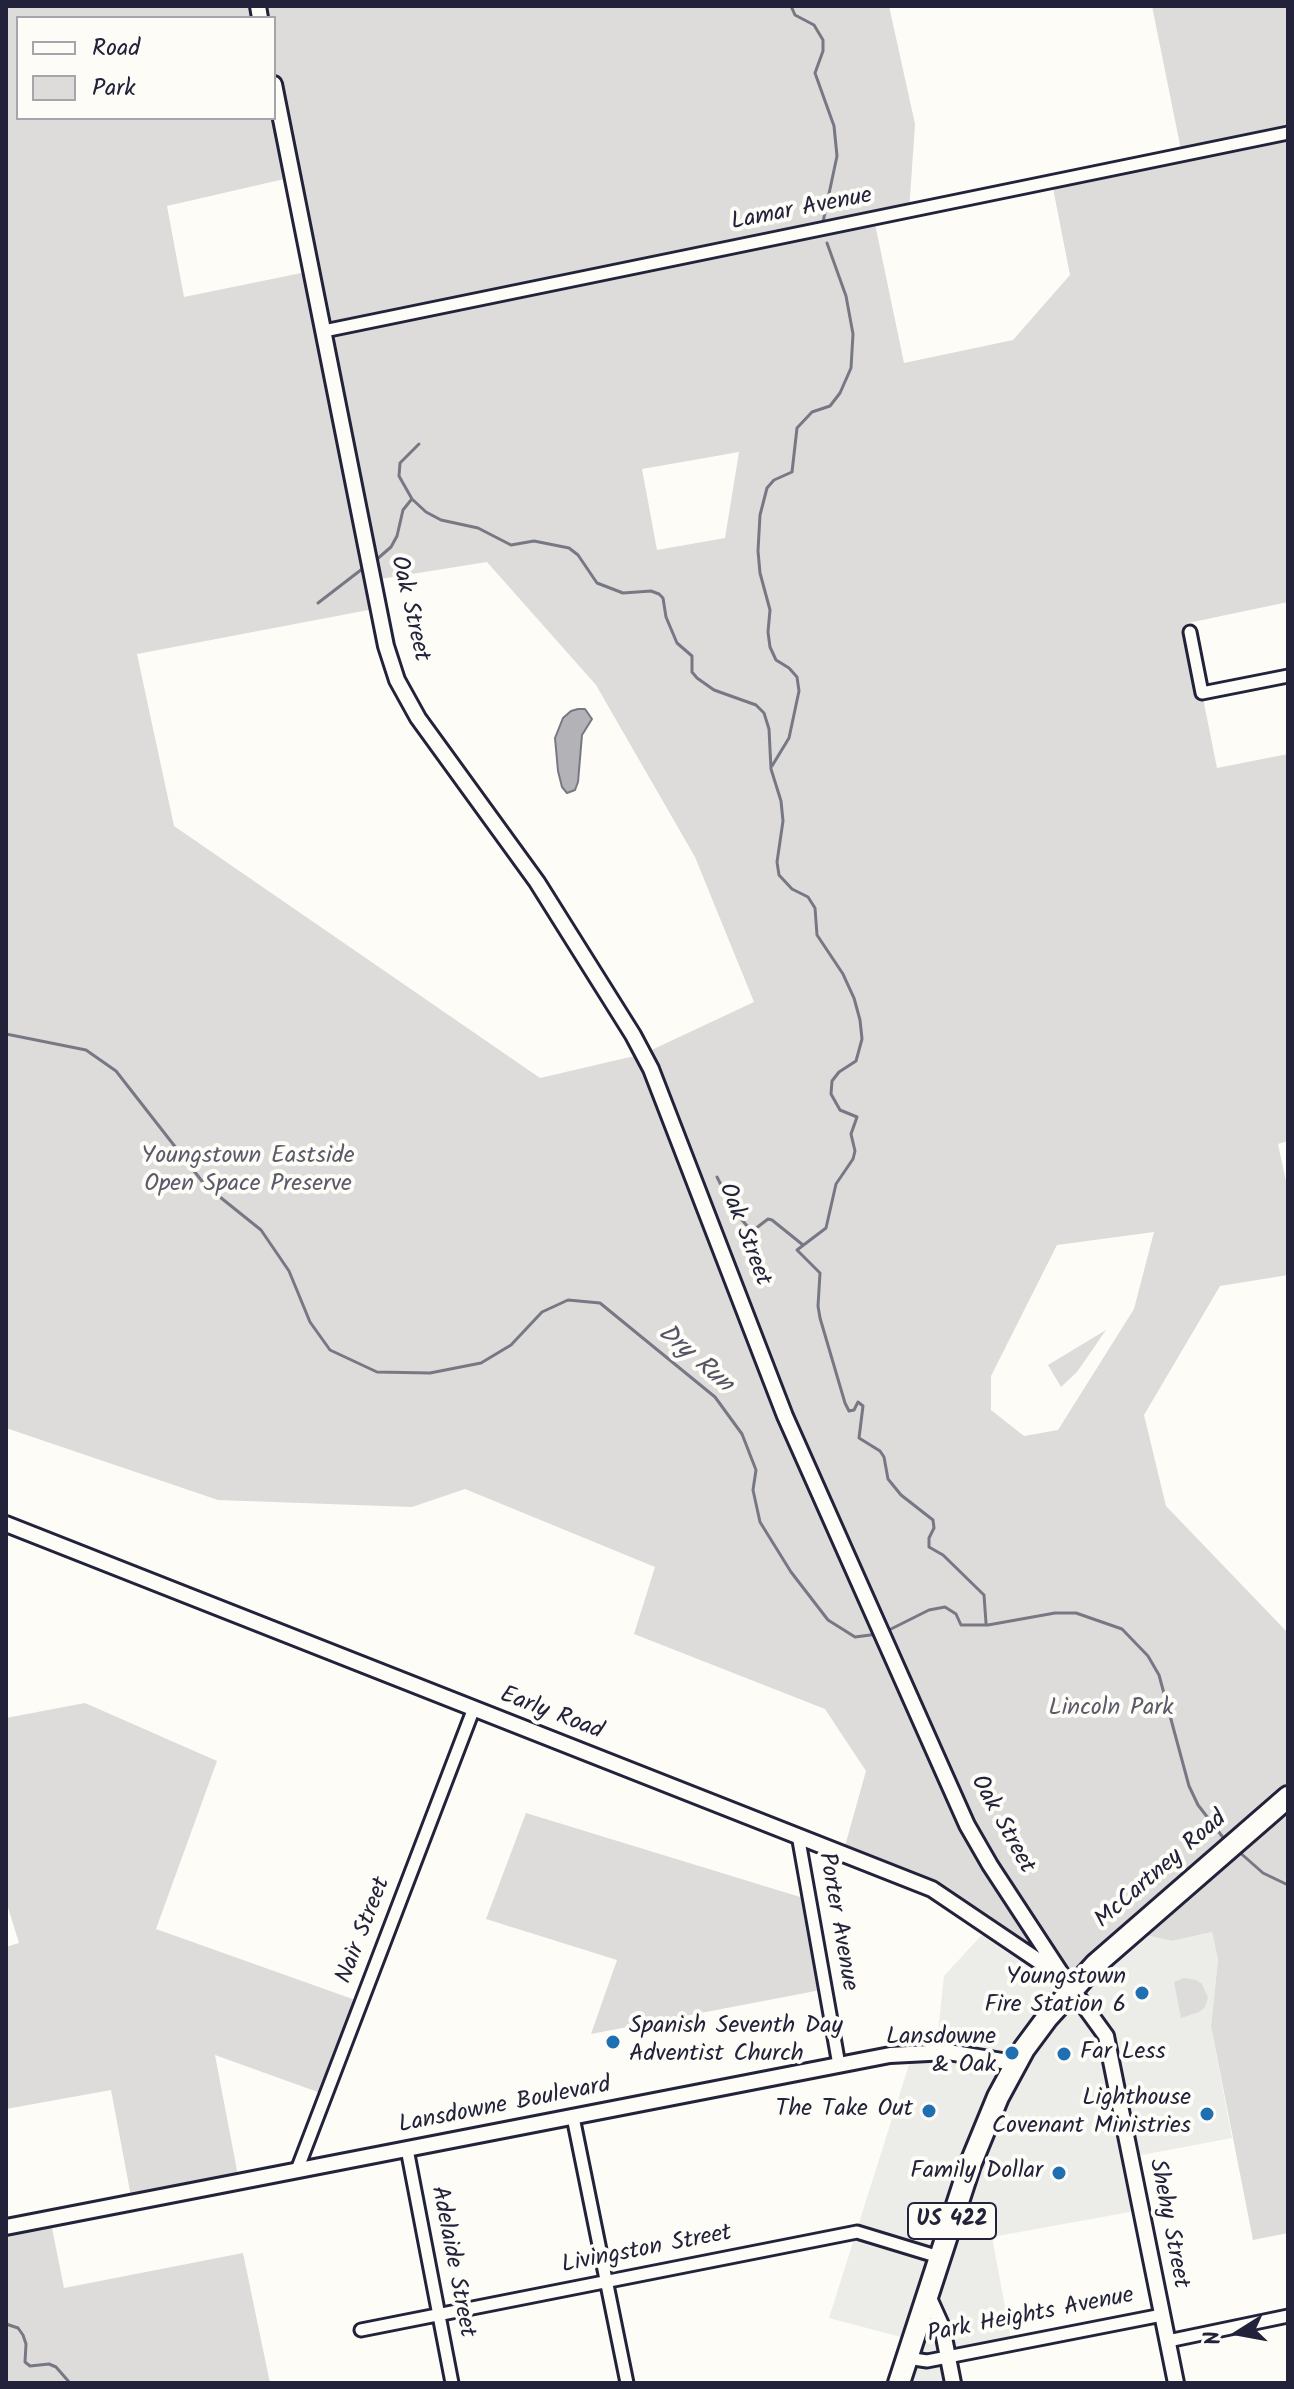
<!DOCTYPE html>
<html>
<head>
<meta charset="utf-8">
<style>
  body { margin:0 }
  #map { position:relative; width:1294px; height:2389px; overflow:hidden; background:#fdfcf7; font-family:Kalam,sans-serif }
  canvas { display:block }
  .frame { position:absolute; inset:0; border:8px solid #22223b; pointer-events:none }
  .legend { position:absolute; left:16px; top:16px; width:260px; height:104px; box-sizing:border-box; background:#fdfcf7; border:2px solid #a5a5ac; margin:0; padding:10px 14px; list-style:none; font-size:24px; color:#22223b }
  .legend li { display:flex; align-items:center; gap:16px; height:40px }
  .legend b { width:40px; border:2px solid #a5a5ac }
  .north { position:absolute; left:1198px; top:2293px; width:80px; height:80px; -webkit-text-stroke:6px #fdfcf7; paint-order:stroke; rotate:259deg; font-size:22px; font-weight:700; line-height:32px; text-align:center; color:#22223b }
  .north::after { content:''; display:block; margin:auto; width:28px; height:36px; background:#22223b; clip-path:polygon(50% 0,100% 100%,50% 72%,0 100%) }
</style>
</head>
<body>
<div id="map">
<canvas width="1294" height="2389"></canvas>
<div class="frame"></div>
<ul class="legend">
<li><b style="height:10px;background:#fdfcf7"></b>Road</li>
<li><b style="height:22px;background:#dddcdb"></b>Park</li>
</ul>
<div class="north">N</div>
</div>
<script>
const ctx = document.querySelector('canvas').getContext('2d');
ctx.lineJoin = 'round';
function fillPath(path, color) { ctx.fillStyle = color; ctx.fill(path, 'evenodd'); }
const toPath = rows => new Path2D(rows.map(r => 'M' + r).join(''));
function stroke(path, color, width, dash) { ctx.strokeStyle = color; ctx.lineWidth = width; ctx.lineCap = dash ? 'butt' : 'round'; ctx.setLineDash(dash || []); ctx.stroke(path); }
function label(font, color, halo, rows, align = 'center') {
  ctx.font = font + ' Kalam,sans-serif'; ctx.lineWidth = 8; ctx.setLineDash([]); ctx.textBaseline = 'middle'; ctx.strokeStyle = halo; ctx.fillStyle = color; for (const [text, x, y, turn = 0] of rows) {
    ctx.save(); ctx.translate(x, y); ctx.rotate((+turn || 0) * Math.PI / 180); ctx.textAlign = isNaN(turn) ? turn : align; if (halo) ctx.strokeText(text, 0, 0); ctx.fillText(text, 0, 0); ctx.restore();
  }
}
fillPath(toPath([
  [990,1926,1132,1932,1172,1941,1212,1932,1218,1960,1211,2026,1232,2138,1131,2157,1141,2210,992,2237,1012,2344,948,2357,953,2383,899,2383,912,2340,829,2318,913,2052,936,2051,944,1976]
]), '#ecece9');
fillPath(toPath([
  [6,6,889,6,915,124,909,212,874,219,904,363,1013,340,1070,275,1052,183,1182,155,1152,6,1288,6,1288,602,1188,623,1217,768,1288,754,1288,1141,1278,1144,1288,1190,1288,1275,1220,1286,1144,1415,1166,1506,1288,1633,1288,2233,1253,2240,1211,2026,1218,1960,1212,1932,1172,1941,1132,1932,1073,1989,951,1899,843,1853,866,1771,825,1709,634,1634,655,1567,465,1489,412,1507,218,1500,6,1428],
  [18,18,274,18,274,118,18,118],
  [293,177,311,271,184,297,167,206],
  [739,452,725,538,657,550,642,469],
  [487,562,596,685,695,857,754,1002,643,1054,540,1078,174,826,137,654,379,608,374,580],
  [1154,1232,1134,1309,1058,1430,1024,1436,991,1410,991,1376,1057,1245],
  [1106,1330,1077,1372,1061,1387,1048,1365],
  [85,1703,217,1761,156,1929,361,2002,326,2095,215,2055,239,2181,132,2202,111,2090,6,2109,6,1947,19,1943,6,1901,6,1718],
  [526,1813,810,1900,826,1989,591,2034,617,1960,486,1919],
  [1184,1978,1196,1980,1202,1984,1208,1998,1205,2007,1199,2012,1181,2018,1174,1982],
  [50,2218,64,2288,243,2253,270,2383,6,2383,6,2227]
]), '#dddcdb');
const water = toPath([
  [578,709,585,709,592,719,582,735,578,782,575,790,567,793,562,787,558,771,555,738,563,718,571,711,578,709]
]);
fillPath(water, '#b2b2b7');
stroke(water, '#787885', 2);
stroke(toPath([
  [791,6,795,15,814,25,823,40,823,51,815,73,834,126,837,156,823,222],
  [419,444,400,463,399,476,412,499,426,512,441,520,478,528,511,545,534,541,569,548,578,555,597,583,623,593,651,591,659,594,663,598,666,617,677,643,692,656,692,672,697,678,714,690,756,705,764,713,769,729,771,769,781,801,783,821,777,862,779,875,792,889,808,897,815,908,817,935,843,974,854,998,860,1020,862,1039,856,1061,839,1072,832,1081,831,1094,840,1110,857,1117,851,1134,855,1151,853,1159,836,1184,826,1228,797,1250,820,1273,818,1306,820,1318,845,1403,849,1411,854,1410,858,1402,863,1406,859,1438,880,1451,884,1457,888,1479,901,1495,933,1520,934,1528,929,1538,929,1547,943,1555,984,1595,986,1623],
  [376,560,391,547,397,536,403,510,411,500],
  [318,603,366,566],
  [772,766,789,738,799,691,797,677,789,668,776,660,770,647,768,632,770,610,760,573,758,551,760,515,767,488,774,480,792,472,797,428,812,412,830,406,840,393,851,368,853,334,846,296,827,243],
  [6,1034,86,1050,116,1071,205,1185,261,1230,289,1271,310,1322,330,1350,377,1372,430,1373,481,1363,511,1345,542,1312,568,1300,600,1303,715,1397,742,1434,756,1470,753,1490,760,1522,791,1572,828,1620,855,1637,878,1634],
  [717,1177,735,1212,749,1228,755,1229,768,1219,772,1220,803,1245],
  [885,1632,929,1610,945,1607,956,1614,961,1625,988,1625,1055,1613,1076,1613,1122,1629,1148,1656,1159,1675,1189,1786,1198,1805,1225,1840],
  [1237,1850,1263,1873,1288,1885],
  [6,2324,18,2328,23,2335,26,2344,25,2362,30,2366,49,2364,56,2367,70,2383]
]), '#787885', 3);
const street = toPath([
  [324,331,1288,133],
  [1190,632,1202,693,1288,676],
  [798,1835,839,2065],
  [573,2117,627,2383],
  [407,2149,452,2383],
  [297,2170,474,1708],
  [361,2330,857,2232,939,2257],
  [1168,2341,1288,2316],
  [907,2358,927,2361,1162,2315]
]);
const secondary = toPath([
  [258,6,260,18],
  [274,84,386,646,397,680,418,718,537,882,633,1035,651,1069,785,1416,967,1825,990,1865,1064,1978,1106,2036,1176,2383],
  [6,1524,932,1889,1058,1974],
  [6,2227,890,2055,948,2052,1014,2063],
  [928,2296,942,2327,953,2383]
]);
const highway = toPath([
  [899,2383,970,2165,998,2097,1024,2049,1047,2018,1096,1964,1288,1797]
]);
stroke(street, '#22223b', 17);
stroke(secondary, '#22223b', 20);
stroke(highway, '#22223b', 26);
stroke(street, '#fdfcf7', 11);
stroke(secondary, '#fdfcf7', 14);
stroke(highway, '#fdfcf7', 20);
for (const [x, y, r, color] of [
  [1142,1993,8,"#1f6fb2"],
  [613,2042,8,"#1f6fb2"],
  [1012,2053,8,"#1f6fb2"],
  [1064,2054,8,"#1f6fb2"],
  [929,2111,8,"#1f6fb2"],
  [1207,2114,8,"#1f6fb2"],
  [1059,2173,8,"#1f6fb2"]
]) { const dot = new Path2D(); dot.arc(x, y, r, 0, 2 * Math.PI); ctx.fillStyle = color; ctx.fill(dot); stroke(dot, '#fdfcf7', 3); }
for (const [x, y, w] of [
  [952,2221,88]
]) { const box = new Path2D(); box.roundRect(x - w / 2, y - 18, w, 36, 6); ctx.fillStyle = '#fdfcf7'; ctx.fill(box); stroke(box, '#22223b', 2); }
label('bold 22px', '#22223b', null, [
  ["US 422",952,2221]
]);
label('24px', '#22223b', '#fdfcf7', [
  ["Lamar Avenue",802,211,-11],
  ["Oak Street",408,609,77],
  ["Oak Street",743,1235,69],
  ["Early Road",551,1715,21],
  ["Oak Street",1001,1825,61],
  ["McCartney Road",1162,1871,-41],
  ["Porter Avenue",836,1922,80],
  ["Nair Street",365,1931,-69],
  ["Lansdowne Boulevard",505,2107,-11],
  ["Shehy Street",1167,2224,79],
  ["Livingston Street",647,2251,-11],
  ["Adelaide Street",451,2262,79],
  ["Park Heights Avenue",1031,2317,-11]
]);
label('24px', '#5a5a6b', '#fdfcf7', [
  ["Youngstown Eastside",248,1158],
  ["Open Space Preserve",248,1186],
  ["Lincoln Park",1111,1710]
]);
label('24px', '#22223b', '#fdfcf7', [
  ["Youngstown",1126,1979],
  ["Fire Station 6",1126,2007],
  ["Spanish Seventh Day",629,2028,"left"],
  ["Adventist Church",629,2056,"left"],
  ["Lansdowne",996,2039],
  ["& Oak",996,2067],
  ["Far Less",1080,2054,"left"],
  ["Lighthouse",1191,2100],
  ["Covenant Ministries",1191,2128],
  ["The Take Out",913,2111],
  ["Family Dollar",1043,2173]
], 'right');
label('italic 26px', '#545466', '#fdfcf7', [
  ["Dry Run",694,1360,41]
]);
</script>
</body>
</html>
